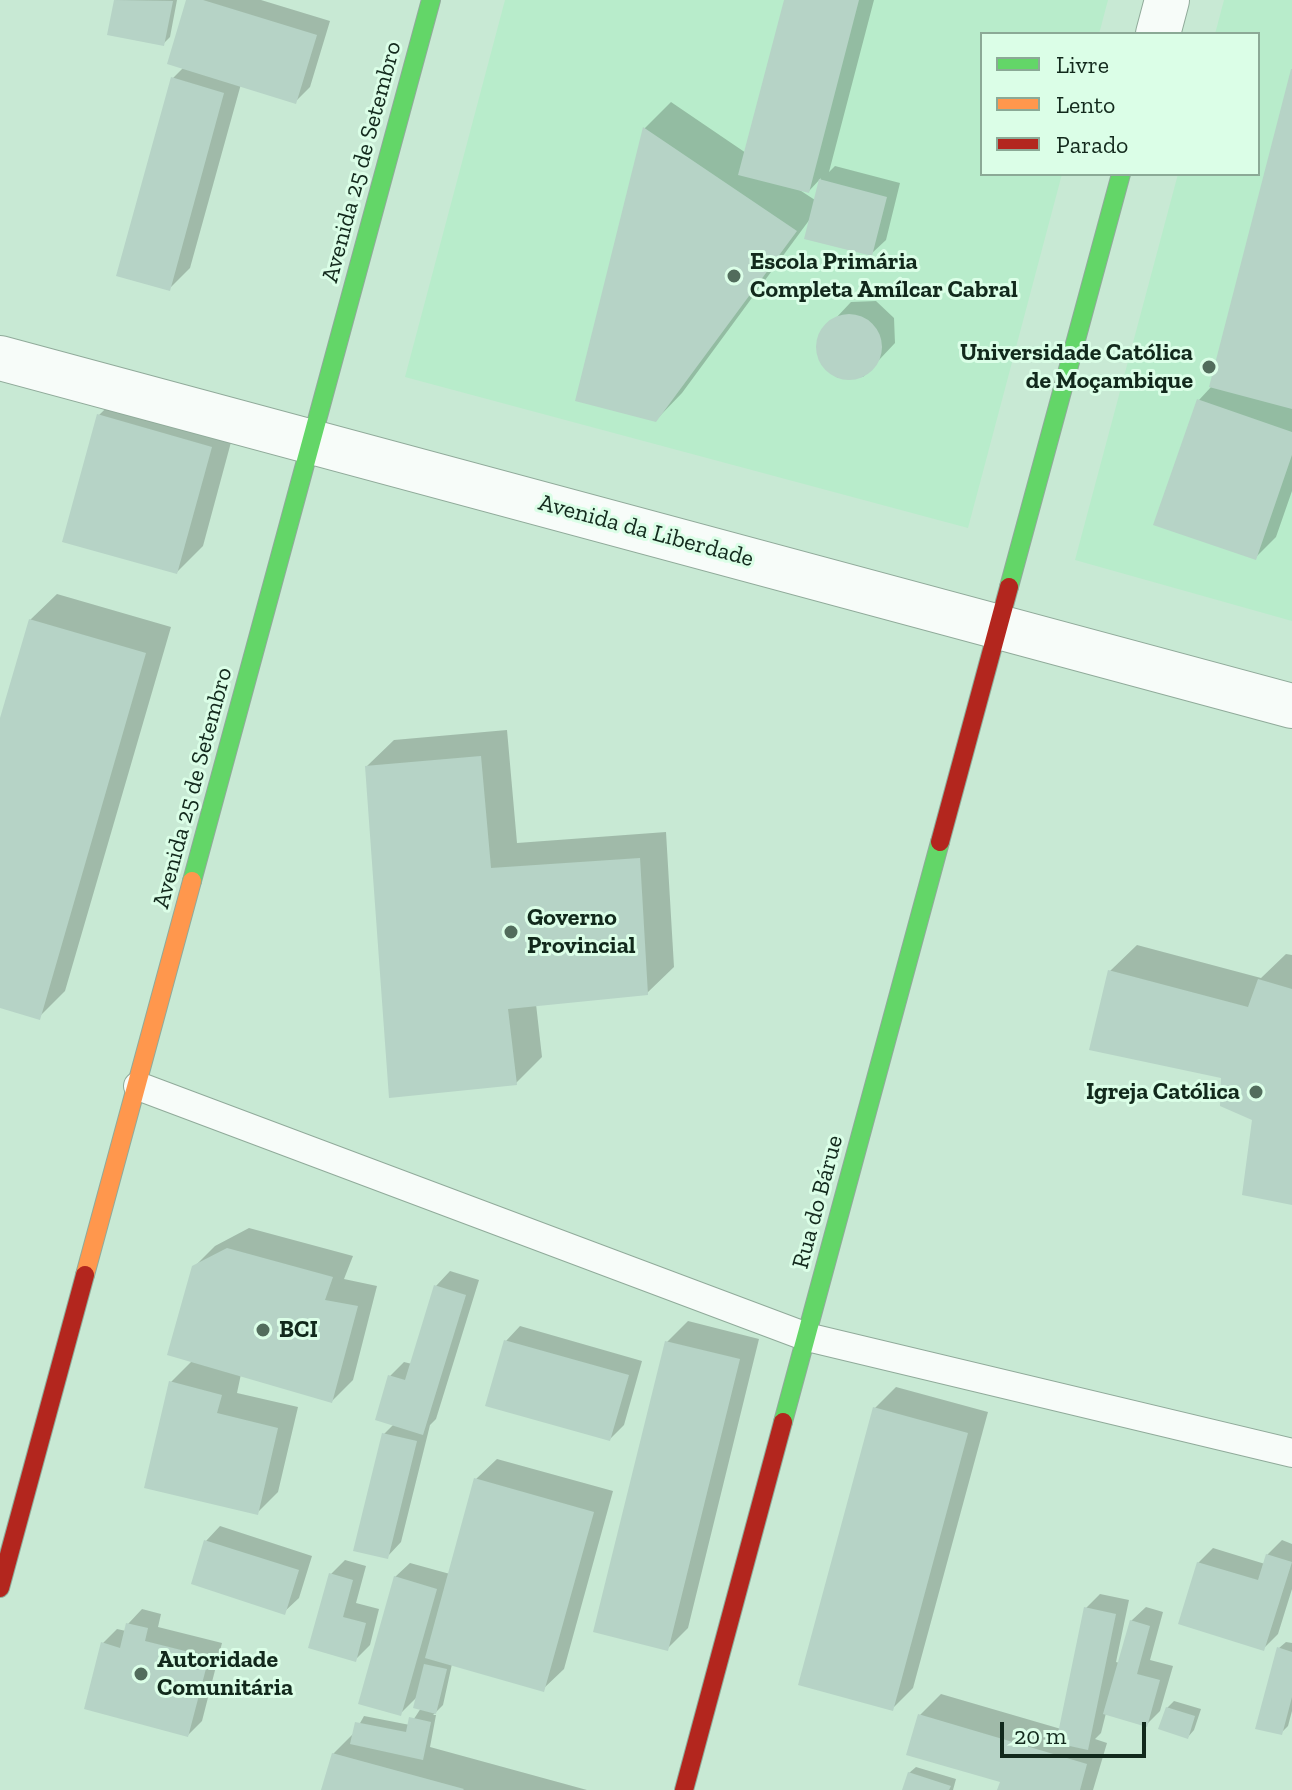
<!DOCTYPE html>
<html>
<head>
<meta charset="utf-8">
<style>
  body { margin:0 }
  #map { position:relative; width:1292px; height:1790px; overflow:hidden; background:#c8e9d4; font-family:"Zilla Slab",serif }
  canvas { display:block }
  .legend { position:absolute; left:980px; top:32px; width:280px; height:144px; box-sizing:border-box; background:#dbfee7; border:2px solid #8ba996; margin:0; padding:10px 14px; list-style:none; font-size:24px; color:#12291c }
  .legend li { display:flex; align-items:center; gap:16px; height:40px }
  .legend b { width:40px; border:2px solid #8ba996 }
  .scale { position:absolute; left:1000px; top:1722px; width:146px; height:36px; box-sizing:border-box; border:4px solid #12291c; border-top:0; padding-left:10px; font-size:24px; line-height:28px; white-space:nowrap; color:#12291c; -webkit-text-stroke:6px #dbfee7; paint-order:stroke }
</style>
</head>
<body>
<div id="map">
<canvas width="1292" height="1790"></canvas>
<ul class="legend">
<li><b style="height:10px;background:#63d668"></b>Livre</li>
<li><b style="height:10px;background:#ff974d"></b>Lento</li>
<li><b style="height:10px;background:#b3261e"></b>Parado</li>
</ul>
<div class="scale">20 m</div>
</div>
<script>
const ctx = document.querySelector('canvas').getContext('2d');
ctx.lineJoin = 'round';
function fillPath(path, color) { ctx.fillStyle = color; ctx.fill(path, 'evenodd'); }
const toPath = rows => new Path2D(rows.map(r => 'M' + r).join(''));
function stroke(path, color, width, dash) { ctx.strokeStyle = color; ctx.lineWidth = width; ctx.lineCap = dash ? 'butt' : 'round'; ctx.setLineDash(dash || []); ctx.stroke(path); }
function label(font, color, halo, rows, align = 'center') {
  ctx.font = font + ' "Zilla Slab",serif'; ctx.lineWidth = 6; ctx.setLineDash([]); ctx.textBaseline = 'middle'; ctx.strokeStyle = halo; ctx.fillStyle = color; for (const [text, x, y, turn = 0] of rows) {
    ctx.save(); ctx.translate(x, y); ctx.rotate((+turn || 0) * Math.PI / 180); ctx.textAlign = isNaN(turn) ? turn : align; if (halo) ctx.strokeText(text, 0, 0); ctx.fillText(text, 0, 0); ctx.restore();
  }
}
fillPath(toPath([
  [505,0,1108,0,1099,34,982,34,982,174,1062,174,968,528,405,377],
  [1224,0,1292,0,1292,621,1075,560,1178,174,1258,174,1258,34,1215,34]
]), '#b8eccb');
fillPath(toPath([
  [116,0,177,0,170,37,163,44,110,33],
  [188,0,261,0,330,21,310,87,296,101,241,84,190,268,169,289,173,78,184,67],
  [786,0,874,0,829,172,835,166,900,183,886,240,871,254,810,219,682,393,656,420,577,400,645,128,671,102,746,153],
  [821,178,815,200,798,189,809,191],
  [1292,73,1292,491,1276,537,1255,558,1199,400,1211,387],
  [876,301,894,318,895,343,863,377,838,378,820,361,819,336,851,302],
  [126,389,237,420,203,546,177,572,99,415],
  [57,594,171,627,65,991,39,1017,0,1006,0,725,30,620],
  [507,730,517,843,666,832,674,967,647,993,536,1004,542,1057,516,1083,367,766,394,740],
  [1137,945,1261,978,1286,954,1292,955,1292,1203,1254,1119,1223,1077,1110,971],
  [249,1228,353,1256,344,1279,377,1286,353,1380,332,1401,241,1374,237,1393,298,1407,278,1492,257,1513,171,1382,193,1360,194,1267,215,1246],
  [450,1271,479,1280,436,1419,430,1425,401,1542,387,1557,384,1434,394,1424,390,1376,404,1362,412,1364,436,1286],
  [688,1321,759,1339,688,1628,667,1649,667,1342],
  [520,1326,642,1361,624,1425,610,1439,506,1341],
  [896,1387,988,1412,913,1688,892,1709,875,1408],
  [497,1459,613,1491,564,1669,543,1689,452,1664,443,1705,433,1715,436,1715,430,1747,587,1790,323,1790,333,1754,355,1732,364,1716,410,1725,421,1708,418,1696,400,1714,395,1577,410,1563,450,1574,476,1479],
  [220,1526,312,1556,299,1598,284,1612,193,1583,206,1541],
  [1282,1540,1292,1544,1292,1589,1278,1634,1264,1648,1198,1563,1213,1548,1265,1564,1267,1555],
  [345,1560,366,1566,356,1603,379,1609,370,1645,355,1660,311,1647,331,1574],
  [1100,1594,1129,1600,1116,1662,1120,1663,1131,1621,1146,1607,1163,1612,1150,1660,1173,1666,1160,1711,1146,1725,1106,1713,1101,1733,1095,1739,1107,1743,1093,1790,999,1790,1002,1781,920,1715,941,1694,1061,1729,1086,1608],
  [142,1609,161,1614,158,1627,222,1643,202,1721,188,1735,103,1643,117,1629,126,1631,128,1624],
  [1286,1642,1292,1643,1292,1711,1288,1726,1281,1733,1279,1648],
  [1174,1701,1201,1709,1194,1730,1188,1737,1167,1708],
  [916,1767,956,1779,953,1790,904,1790,909,1773]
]), '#0003');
fillPath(toPath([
  [114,0,173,1,164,46,107,35],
  [186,0,203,0,317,35,296,104,167,64],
  [784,0,859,0,809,193,738,175],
  [1291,69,1292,69,1292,409,1209,387],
  [171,77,224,93,170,291,116,276],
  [643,127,797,231,656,422,575,401],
  [819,179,887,197,872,256,804,239],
  '816 347a33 33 0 1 1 66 0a33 33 0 1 1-66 0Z',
  [1197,399,1292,432,1292,455,1256,560,1153,525],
  [97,414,212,447,177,574,62,542],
  [29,619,146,653,40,1020,0,1008,0,718],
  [481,756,491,868,640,858,648,995,508,1009,517,1085,389,1098,365,766],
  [1108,970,1248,1007,1258,979,1292,989,1292,1205,1242,1195,1252,1120,1220,1106,1221,1078,1089,1050],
  [227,1248,333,1277,325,1300,358,1306,332,1403,167,1355,192,1266],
  [434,1285,466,1295,423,1435,375,1420,388,1375,405,1380],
  [504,1340,629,1375,610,1441,485,1406],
  [665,1341,740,1359,668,1651,593,1632],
  [169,1381,222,1395,217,1413,278,1428,258,1515,144,1488],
  [873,1407,968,1433,893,1711,798,1685],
  [382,1433,417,1441,388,1559,353,1551],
  [474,1478,594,1512,544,1692,425,1658],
  [204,1540,299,1570,285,1615,191,1584],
  [1266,1554,1292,1562,1264,1651,1178,1624,1197,1562,1258,1580],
  [329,1573,353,1580,343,1617,366,1623,356,1662,308,1648],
  [394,1576,437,1589,401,1716,358,1704],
  [1084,1607,1116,1614,1088,1750,1056,1743],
  [1130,1620,1150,1626,1137,1674,1160,1680,1147,1727,1103,1714],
  [126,1623,148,1628,145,1641,209,1657,188,1737,84,1709,101,1642,120,1648],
  [1277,1647,1292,1652,1292,1697,1282,1735,1255,1729],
  [424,1664,447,1669,436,1714,413,1708],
  [1166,1707,1195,1716,1188,1739,1158,1729],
  [918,1714,1087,1764,1080,1790,997,1790,1000,1782,906,1755],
  [409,1717,431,1722,423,1760,350,1744,355,1722,406,1732],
  [332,1753,464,1789,463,1790,321,1790],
  [908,1772,951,1786,949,1790,902,1790]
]), '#b6d3c6');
const lane = toPath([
  [138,1086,807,1337,1292,1453]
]);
const street = toPath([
  [1158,34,1167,0],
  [0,358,1292,706]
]);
const fast = toPath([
  [1009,587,1121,174],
  [192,881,431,0],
  [783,1422,940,842]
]);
const slow = toPath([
  [85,1275,192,881]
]);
const jam = toPath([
  [940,842,1009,587],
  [0,1588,85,1275],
  [684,1790,783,1422]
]);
stroke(lane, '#90aa9a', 30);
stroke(street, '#90aa9a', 46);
stroke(fast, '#90aa9a', 20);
stroke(slow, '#90aa9a', 20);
stroke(jam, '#90aa9a', 20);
stroke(lane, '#f7fcf9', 28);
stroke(street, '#f7fcf9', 44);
stroke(fast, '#63d668', 18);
stroke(slow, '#ff974d', 18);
stroke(jam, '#b3261e', 18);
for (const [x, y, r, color] of [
  [734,276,8,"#526c5c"],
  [1209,367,8,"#526c5c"],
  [511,932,8,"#526c5c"],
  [1256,1092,8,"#526c5c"],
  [263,1330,8,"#526c5c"],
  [141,1674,8,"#526c5c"]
]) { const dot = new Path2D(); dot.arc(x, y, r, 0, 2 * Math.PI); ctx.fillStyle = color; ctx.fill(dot); stroke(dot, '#dbfee7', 3); }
label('24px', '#12291c', '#dbfee7', [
  ["Avenida 25 de Setembro",362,162,-75],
  ["Avenida da Liberdade",646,531,15],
  ["Avenida 25 de Setembro",193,788,-75],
  ["Rua do Bárue",818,1202,-75]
]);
label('bold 24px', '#12291c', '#dbfee7', [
  ["Escola Primária",750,262],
  ["Completa Amílcar Cabral",750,290],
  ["Universidade Católica",1193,353,"right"],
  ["de Moçambique",1193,381,"right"],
  ["Governo",527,918],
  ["Provincial",527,946],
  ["Igreja Católica",1240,1092,"right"],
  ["BCI",279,1330],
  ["Autoridade",157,1660],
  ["Comunitária",157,1688]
], 'left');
</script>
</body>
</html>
